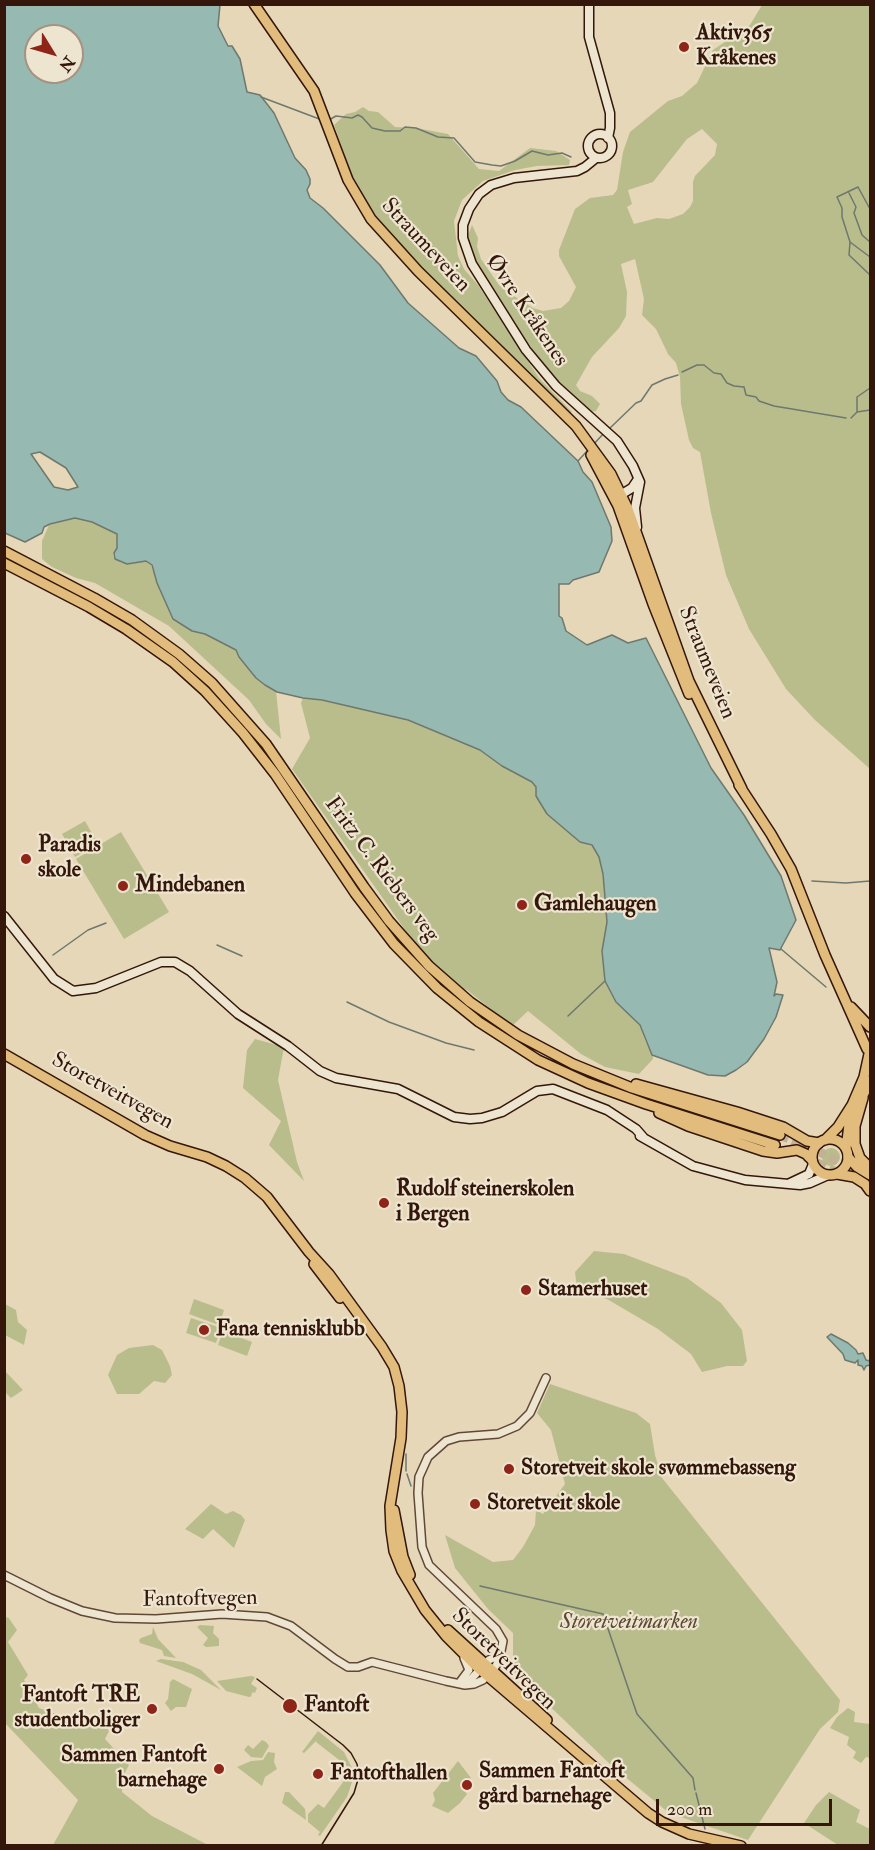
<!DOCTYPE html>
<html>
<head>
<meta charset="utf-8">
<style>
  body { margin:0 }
  #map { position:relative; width:875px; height:1850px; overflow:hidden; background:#e5d7b8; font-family:"IM FELL Double Pica",serif }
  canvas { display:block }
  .frame { position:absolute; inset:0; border:6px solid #34170a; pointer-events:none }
  .north { position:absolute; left:24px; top:24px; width:60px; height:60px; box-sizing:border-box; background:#eee5d1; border:2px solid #a49381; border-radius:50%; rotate:127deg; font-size:16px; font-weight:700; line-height:24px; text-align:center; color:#34170a }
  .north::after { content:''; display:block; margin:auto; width:21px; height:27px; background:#8f2418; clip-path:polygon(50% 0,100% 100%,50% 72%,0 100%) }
  .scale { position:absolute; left:656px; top:1799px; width:176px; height:27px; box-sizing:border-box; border:3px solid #34170a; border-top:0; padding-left:8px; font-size:18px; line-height:21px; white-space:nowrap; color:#34170a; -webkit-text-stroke:4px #eee5d1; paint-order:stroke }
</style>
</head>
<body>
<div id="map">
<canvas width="875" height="1850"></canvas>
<div class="frame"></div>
<div class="north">N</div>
<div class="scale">200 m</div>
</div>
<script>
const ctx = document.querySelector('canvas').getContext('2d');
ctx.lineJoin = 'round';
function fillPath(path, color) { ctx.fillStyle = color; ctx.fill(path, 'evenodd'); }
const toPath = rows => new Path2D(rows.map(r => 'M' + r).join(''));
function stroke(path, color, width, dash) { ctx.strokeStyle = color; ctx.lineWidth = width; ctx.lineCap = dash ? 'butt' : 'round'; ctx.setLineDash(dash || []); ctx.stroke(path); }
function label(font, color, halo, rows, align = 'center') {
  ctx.font = font + ' "IM FELL Double Pica",serif'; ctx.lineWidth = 4.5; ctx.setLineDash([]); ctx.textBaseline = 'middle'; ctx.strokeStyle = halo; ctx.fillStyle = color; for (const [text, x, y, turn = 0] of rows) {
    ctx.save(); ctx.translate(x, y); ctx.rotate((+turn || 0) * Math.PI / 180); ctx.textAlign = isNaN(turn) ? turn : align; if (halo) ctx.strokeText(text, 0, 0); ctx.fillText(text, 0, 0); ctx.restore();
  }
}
fillPath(toPath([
  [762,5,870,5,870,769,815,720,786,689,749,629,726,575,711,513,700,452,693,448,689,440,681,404,680,377,676,363,668,354,656,329,642,315,644,299,635,259,621,264,627,292,626,316,619,328,592,357,576,385,580,391,592,396,600,404,596,411,589,412,562,387,546,369,494,293,474,260,468,245,468,235,472,225,478,238,477,247,481,259,499,285,509,293,533,308,543,311,561,308,569,301,576,287,559,256,559,250,575,209,590,198,613,195,617,190,623,152,630,132,668,101,682,96,697,83,713,50,750,25],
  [702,129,717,144,715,155,695,176,693,182,693,201,690,207,683,214,669,219,657,218,634,224,627,207,632,204,628,190,653,182,687,139],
  [363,107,369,111,378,112,395,127,416,128,448,134,479,169,499,171,530,148,556,151,570,160,569,165,537,166,515,170,483,181,462,200,454,221,458,256,464,269,478,285,539,378,572,412,570,413,416,262,373,213,352,175,334,125,346,114,355,112],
  [75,518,92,522,117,534,117,548,113,556,122,563,146,561,150,563,173,620,192,631,205,634,236,650,239,657,265,685,276,691,281,739,266,724,249,700,169,626,95,583,76,578,52,567,42,559,42,541,49,525],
  [303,698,322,700,399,717,480,750,502,766,532,782,580,842,592,846,599,857,603,874,607,922,604,938,633,1017,640,1025,645,1040,653,1056,653,1059,639,1074,605,1067,581,1054,528,1011,512,1026,467,990,455,986,422,954,292,769,310,738,301,703],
  [85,821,98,844,75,857,62,834],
  [121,832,169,912,124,939,76,859],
  [255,1039,284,1047,278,1080,297,1162,304,1181,269,1145,281,1121,243,1088,247,1050],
  '822 1157a9 9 0 1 1 18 0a9 9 0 1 1-18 0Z',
  [594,1251,624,1254,687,1278,721,1303,742,1330,747,1361,743,1366,727,1366,702,1372,691,1354,658,1329,607,1299,577,1288,575,1272],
  [194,1299,224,1310,219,1325,189,1314],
  [5,1304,16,1310,18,1322,27,1330,24,1345,5,1335],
  [191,1318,221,1328,216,1343,186,1333],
  [223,1331,252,1342,247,1356,218,1345],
  [153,1345,162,1350,170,1366,172,1375,165,1383,154,1381,139,1394,117,1394,108,1375,117,1355,129,1348],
  [5,1371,23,1390,11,1398,5,1392],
  [550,1384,636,1413,650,1424,655,1455,662,1478,840,1700,838,1712,820,1729,748,1840,669,1813,612,1766,513,1671,513,1633,488,1609,455,1568,445,1535,493,1562,513,1560,523,1547,535,1525,536,1510,543,1514,565,1484,551,1430,537,1413],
  [211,1504,226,1514,233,1511,241,1515,245,1520,234,1548,213,1529,203,1539,185,1529],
  [8,1617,17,1630,8,1642,28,1675,24,1680,39,1708,62,1716,78,1726,100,1719,109,1731,105,1739,129,1765,123,1776,122,1792,152,1816,208,1845,53,1845,78,1800,5,1723,4,1619],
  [200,1625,214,1626,213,1633,219,1639,219,1646,206,1647,203,1645,208,1638,197,1627],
  [153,1627,158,1639,176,1658,164,1656,162,1650,140,1643,139,1640,141,1638,152,1634],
  [161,1659,183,1662,201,1670,221,1690,192,1674,156,1661],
  [251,1676,255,1677,251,1684,257,1688,255,1693,253,1692,251,1695,252,1696,249,1697,226,1691,217,1681],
  [173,1679,192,1689,186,1707,176,1707,171,1711,165,1703,168,1699,170,1682],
  [848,1708,855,1712,854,1722,870,1724,870,1758,866,1757,861,1763,853,1758,856,1752,847,1745,849,1737,830,1728,837,1717],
  [318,1731,344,1752,353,1770,353,1779,347,1797,320,1836,318,1835,320,1832,308,1822,308,1814,318,1804,324,1808,352,1770,316,1742,317,1740,304,1753,302,1752],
  [262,1740,266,1742,269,1746,262,1758,251,1757,244,1750,248,1745,253,1749],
  [268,1752,275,1753,274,1762,277,1769,265,1777,262,1786,237,1767,251,1761,263,1760],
  [458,1761,471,1778,460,1786,467,1794,460,1803,448,1813,432,1806,435,1800,433,1793],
  [285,1792,289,1792,305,1809,306,1820,282,1803],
  [829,1792,860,1810,856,1822,870,1829,870,1845,838,1845,804,1823,816,1805]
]), '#b9bd8c');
const water = toPath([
  [4,5,220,5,218,26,228,46,232,46,240,59,247,92,260,95,274,113,295,158,306,170,310,179,310,184,307,190,310,198,323,208,380,265,408,303,459,348,476,356,497,381,501,392,508,400,521,407,578,461,583,472,592,482,611,527,612,541,599,572,573,580,569,584,559,584,559,616,562,618,566,631,587,645,612,635,628,643,646,638,711,768,744,815,781,876,796,920,780,950,769,948,777,982,774,996,776,994,783,995,776,1017,764,1039,747,1062,736,1070,725,1076,708,1075,652,1055,640,1025,616,1002,605,981,602,951,607,922,603,874,599,857,592,845,580,842,547,814,536,796,536,787,532,782,502,766,480,750,408,720,322,700,303,698,277,692,265,685,256,678,239,657,236,650,205,634,192,631,173,619,157,583,152,565,146,561,127,564,115,559,114,553,117,548,117,534,92,522,75,518,50,524,44,527,42,533,25,542,5,533,4,5],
  [36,36,72,36,72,72,36,72,36,36],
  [40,452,66,468,78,487,68,490,54,487,31,454,40,452],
  [831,1334,848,1343,856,1350,858,1354,863,1353,866,1360,870,1361,870,1365,866,1366,864,1370,862,1366,858,1365,858,1360,855,1363,845,1360,843,1354,827,1337,831,1334]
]);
fillPath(water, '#96b9b1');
stroke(water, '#6f786e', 1.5);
stroke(toPath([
  [261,97,322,120],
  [329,120,336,116,352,118,358,115,362,117,372,128,385,131,400,131,405,127,416,128,438,137,454,138,475,162,492,165,501,166,515,161,532,151,548,155,562,153,571,157],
  [849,193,856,207,854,213,862,235,870,242],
  [850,242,870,257],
  [869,274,849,255,850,242,842,217,842,208,837,197,858,187,870,209],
  [682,372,697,365,704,365,714,373,721,374,727,383,734,386,744,387,746,395,756,397,759,401,774,406,846,418],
  [857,412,870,410],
  [851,418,857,412,857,397,870,388],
  [610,428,636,403,641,401,652,385,665,379,678,375],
  [593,445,604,433],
  [578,461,587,451],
  [812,881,846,883,870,881],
  [217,945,242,956],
  [781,949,826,987],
  [53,955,88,930,106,923],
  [347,1002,389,1022,446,1043,474,1050],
  [568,1016,605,981],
  [406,1454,406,1471],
  [407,1474,411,1486],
  [480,1586,603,1614,637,1714,693,1778,695,1790],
  [696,1793,705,1829]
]), '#6f786e', 1.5);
stroke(toPath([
  [780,1135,826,1155,863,1175],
  [805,1157,844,1176]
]), '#c2b195', 9, [9, 4.5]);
const tertiary = toPath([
  [4,1575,50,1598,82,1611,115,1618,156,1619,222,1614,267,1617,291,1626,335,1659,348,1667,358,1667,372,1662,446,1681,465,1685,474,1684,483,1680,493,1670,499,1661,503,1641,496,1629,429,1565,422,1547,418,1493,419,1477,428,1457,446,1441,459,1437,498,1434,517,1426,530,1413,546,1378],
  [460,1682,469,1670,464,1658],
  [461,1683,471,1679,489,1660,500,1655]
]);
const secondary = toPath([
  [589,4,589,37,610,113,610,128,608,138],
  '588 146a12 12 0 1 1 24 0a12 12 0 1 1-24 0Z',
  [596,158,585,167,577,171,514,178,491,185,479,194,469,209,463,225,463,238,472,264,526,350,556,386,617,441,633,466,640,482,635,508,637,527],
  [620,500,622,494,632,488,638,479],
  [4,916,54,979,73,991,96,988,161,962,175,962,190,971,238,1014,288,1046,320,1071,336,1078,398,1089,454,1117,470,1119,482,1118,502,1112,537,1091,553,1089,607,1110,636,1129,643,1137],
  [640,1136,693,1166,745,1180,800,1185,810,1183,828,1175],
  [790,1183,809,1174,813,1164]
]);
const primary = toPath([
  [254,4,314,91,348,180,371,219,418,271,576,426,611,474,628,509,689,681,742,789],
  [591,455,618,506,653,604,689,694],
  [739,785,771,834,791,869,825,955,867,1049],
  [851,1007,870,1027],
  [4,1054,145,1135,170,1146,207,1157,226,1166,245,1178,267,1197,309,1252,329,1274,382,1347,394,1367,399,1386,402,1412,401,1438,390,1506,391,1530,394,1551,402,1571,425,1610,446,1636,477,1667,648,1813,662,1822,689,1834,741,1846],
  '812 1157a18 18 0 1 1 36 0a18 18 0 1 1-36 0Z',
  [825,1140,838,1127,852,1105,864,1077,869,1054],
  [846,1149,849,1124,870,1081],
  [314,1264,340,1298],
  [394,1510,403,1557,410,1575],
  [448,1630,547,1720]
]);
const trunk = toPath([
  [4,551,94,598,132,620,179,654,212,683,266,744,364,887,389,921,429,966,470,1002,518,1035,573,1064,632,1088,780,1135],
  [4,563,89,607,126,629,173,662,205,691,243,733,275,774,355,893,394,944,437,988,479,1022,538,1060,588,1083,646,1104,775,1145],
  [636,1084,737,1112,783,1127,807,1141,819,1143],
  [863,1098,855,1126,855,1144,860,1158,870,1168],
  [659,1113,688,1126,763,1151,777,1153,797,1150,806,1154,812,1160],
  [848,1157,857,1167,870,1175],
  [837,1174,854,1177,865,1184,870,1191]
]);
stroke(tertiary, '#604736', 10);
stroke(secondary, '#34170a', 11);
stroke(primary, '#34170a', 12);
stroke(trunk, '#34170a', 12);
stroke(tertiary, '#eee5d1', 7);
stroke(secondary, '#eee5d1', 8);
stroke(primary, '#e2bc7c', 9);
stroke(trunk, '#e2bc7c', 9);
stroke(toPath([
  [257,1679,343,1745,351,1753,357,1764,359,1776,354,1793,321,1846]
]), '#34170a', 1.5);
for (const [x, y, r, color] of [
  [684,47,6,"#8f2418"],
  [26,859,6,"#8f2418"],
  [123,886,6,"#8f2418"],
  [522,905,6,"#8f2418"],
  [384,1203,6,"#8f2418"],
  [526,1290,6,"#8f2418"],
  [204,1330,6,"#8f2418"],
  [509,1469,6,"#8f2418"],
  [475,1504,6,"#8f2418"],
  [290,1706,8,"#8f2418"],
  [152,1709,6,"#8f2418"],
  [219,1769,6,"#8f2418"],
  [318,1774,6,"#8f2418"],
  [467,1785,6,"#8f2418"]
]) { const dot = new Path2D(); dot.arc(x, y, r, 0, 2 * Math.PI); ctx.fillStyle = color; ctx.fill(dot); stroke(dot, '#eee5d1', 2); }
label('bold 22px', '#34170a', '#eee5d1', [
  ["Aktiv365",696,34],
  ["Kråkenes",696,59],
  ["Paradis",38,846],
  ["skole",38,871],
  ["Mindebanen",135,886],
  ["Gamlehaugen",534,905],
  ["Rudolf steinerskolen",396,1190],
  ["i Bergen",396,1215],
  ["Stamerhuset",538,1290],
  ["Fana tennisklubb",216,1330],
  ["Storetveit skole svømmebasseng",521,1469],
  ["Storetveit skole",487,1504],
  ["Fantoft TRE",140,1696,"right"],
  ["studentboliger",140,1721,"right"],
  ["Fantoft",304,1706],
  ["Sammen Fantoft",207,1756,"right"],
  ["barnehage",207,1781,"right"],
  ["Sammen Fantoft",479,1772],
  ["gård barnehage",479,1797],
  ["Fantofthallen",330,1774]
], 'left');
label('22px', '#34170a', '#eee5d1', [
  ["Straumeveien",425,246,47],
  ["Øvre Kråkenes",526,311,56],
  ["Straumeveien",706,663,68],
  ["Fritz C. Riebers veg",381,870,53],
  ["Storetveitvegen",112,1092,29],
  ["Fantoftvegen",200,1600,-1],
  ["Storetveitvegen",503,1660,44]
]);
label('italic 22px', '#5c4931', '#eee5d1', [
  ["Storetveitmarken",629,1623]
]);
</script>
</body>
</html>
